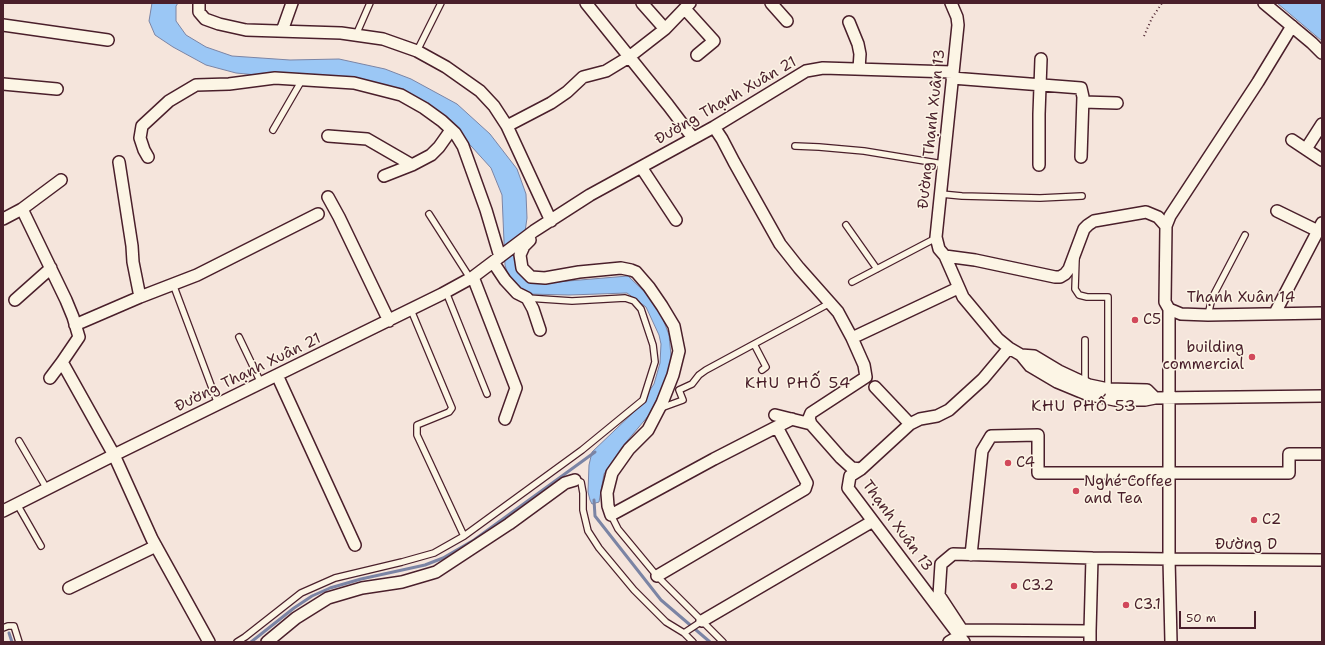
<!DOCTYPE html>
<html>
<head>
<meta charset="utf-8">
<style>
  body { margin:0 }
  #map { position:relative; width:1325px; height:645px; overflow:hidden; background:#f5e5dc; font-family:"Shantell Sans",sans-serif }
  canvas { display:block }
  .frame { position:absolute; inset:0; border:4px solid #4a1f2b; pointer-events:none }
  .scale { position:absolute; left:1179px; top:611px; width:77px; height:18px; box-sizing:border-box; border:2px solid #4a1f2b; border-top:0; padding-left:5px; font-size:12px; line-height:14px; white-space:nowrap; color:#4a1f2b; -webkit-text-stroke:3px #fcf5e5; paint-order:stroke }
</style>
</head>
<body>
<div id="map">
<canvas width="1325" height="645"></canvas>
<div class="frame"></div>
<div class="scale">50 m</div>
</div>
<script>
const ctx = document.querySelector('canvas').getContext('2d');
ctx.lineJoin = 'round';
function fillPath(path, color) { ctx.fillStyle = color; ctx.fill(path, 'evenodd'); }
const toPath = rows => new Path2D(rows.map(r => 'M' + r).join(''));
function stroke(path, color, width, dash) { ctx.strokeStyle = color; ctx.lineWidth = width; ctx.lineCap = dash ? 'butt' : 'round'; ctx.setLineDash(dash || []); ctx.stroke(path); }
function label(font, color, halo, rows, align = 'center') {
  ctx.font = font + ' "Shantell Sans",sans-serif'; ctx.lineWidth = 3; ctx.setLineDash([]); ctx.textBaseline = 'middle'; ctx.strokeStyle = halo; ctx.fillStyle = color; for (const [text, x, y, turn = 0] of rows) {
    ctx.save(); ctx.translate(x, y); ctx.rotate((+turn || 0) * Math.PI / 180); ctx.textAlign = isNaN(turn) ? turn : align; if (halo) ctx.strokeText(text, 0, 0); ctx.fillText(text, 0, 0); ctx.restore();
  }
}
const water = toPath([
  [152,3,178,3,176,6,176,21,186,35,206,47,232,56,290,60,339,59,385,69,411,79,457,104,490,134,517,169,526,194,527,218,520,267,544,283,628,276,648,295,658,306,669,335,672,366,667,379,649,415,622,447,604,474,599,502,592,504,590,500,588,492,589,465,592,452,637,409,654,384,660,363,661,344,659,335,646,307,627,293,569,295,528,294,515,285,508,275,505,265,502,195,491,168,462,136,401,94,287,78,236,73,206,65,173,47,155,35,149,21,152,3],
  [1277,3,1322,3,1322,41,1277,3]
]);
fillPath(water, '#9bc7f5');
stroke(water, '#7b84a4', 1);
stroke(toPath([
  [594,500,595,516,661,600,710,642],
  [9,633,12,642],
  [251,642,294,608,312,596,330,588,361,579,425,565,443,558,474,540,595,452]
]), '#7b84a4', 3);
const lane = toPath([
  [356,35,370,3],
  [417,51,441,3],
  [273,130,302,80],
  [795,146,819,147,864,151,943,164],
  [941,194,962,196,1040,198,1082,196],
  [429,214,470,278],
  [846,225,877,269],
  [1076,259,1075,289,1079,295,1087,297,1108,297,1108,389],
  [852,282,936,238],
  [173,284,218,404],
  [446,292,487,394],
  [411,310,452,408,449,412,417,425,417,435,464,536],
  [1208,315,1212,298,1245,235],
  [239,337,261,383],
  [1085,340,1085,383],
  [754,344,766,367,762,370],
  [661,408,683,400,679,390,692,384,699,375,706,370,830,303],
  [19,441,47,489],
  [575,480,581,482,583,493,583,510,588,531,599,548,634,590,666,622,684,633,693,642],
  [17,504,41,546],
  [611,515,618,529,657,576,723,642],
  [3,628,8,626,14,626,19,642],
  [684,633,702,621],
  [237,642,245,637,301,593,335,578,402,562,434,553,464,536,582,450,643,400,655,362,653,345,641,309,634,301,625,298,572,301,527,298]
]);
const street = toPath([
  [199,3,199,12,205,19,219,24,246,30,341,33,383,39,417,51,446,67,480,91,494,106,507,126,551,221],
  [586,3,668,105,693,138],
  [642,3,665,29],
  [771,3,787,21],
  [951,3,957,17,958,25,936,237,939,249,945,256,963,297,998,339,1009,348,1021,355,1030,366,1057,382,1086,394,1115,400,1145,400,1155,398,1322,396],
  [1264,3,1312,43,1322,53],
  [685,9,714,41,697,55],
  [849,22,858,44,860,54,859,69],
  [3,25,108,40],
  [282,31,292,3],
  [952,78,1081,88,1083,97,1081,157],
  [3,84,57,89],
  [1083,102,1117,103],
  [507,126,551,103,567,92,583,77,606,71,629,57,665,29,690,3],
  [714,127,722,139,734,162,780,244,799,268,838,312,852,338,864,365,866,377,811,413,809,418,811,424],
  [328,136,367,139,412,165],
  [1292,140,1322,160],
  [1306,149,1322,124],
  [148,157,144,150,140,138,142,126,169,101,196,85,229,84,275,78,354,83,401,95,424,108,442,121,455,133,463,146,486,210,500,257],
  [119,162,132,246,133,262,140,297],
  [1039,165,1039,114,1041,59],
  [641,167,676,220],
  [384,176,412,165,431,155,439,147,451,130],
  [328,197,339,217,389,321],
  [1277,211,1318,231],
  [3,219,22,209],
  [1166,226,1170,216,1258,82,1292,26],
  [530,240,524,246,520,255,522,268,531,277,545,278,579,272,621,268,631,270,636,272,649,287,662,306,674,326,679,351,673,375,662,403,648,430,629,449,612,473,607,493,608,506,611,515,714,459,792,419],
  [945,256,975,260,1055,277,1060,277,1065,274,1069,269,1084,229,1088,225,1094,221,1146,212,1158,217,1166,226,1165,302,1169,309,1181,314,1208,315,1322,313],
  [493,262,505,280,517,293,527,298,533,309,540,330],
  [473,277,516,388,505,419],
  [15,300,51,268],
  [1275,313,1322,223],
  [75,325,140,297,197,275,318,214],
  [852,338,958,288],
  [1021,355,1034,356,1059,371,1089,385,1108,389,1147,390,1155,398],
  [62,362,114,455,152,539,209,642],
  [277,375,355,545],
  [50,378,62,362,79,337,73,317,66,300,22,209,61,180],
  [875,387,910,424],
  [775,415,811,424,841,458,852,468,861,469],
  [3,511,114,455,442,294,473,277,534,231,590,195,714,127,806,71,823,68,952,72],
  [971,555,982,451,991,436,1038,435,1038,473,1289,473,1289,454,1322,454],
  [657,576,805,489,807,483,777,427],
  [69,588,156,546],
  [702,621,873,521],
  [1090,631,1092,558,1169,559,1169,309],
  [267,642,296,618,328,598,362,588,402,582,436,572,509,524,565,483,575,480],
  [949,642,959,636],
  [964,642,848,488,850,476,861,469,910,424,920,419,937,416,949,410,983,379,1009,348],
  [1090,642,1090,631,962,630,939,595,941,564,953,554,1092,558],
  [1171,642,1169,559,1322,560]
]);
stroke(lane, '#4a1f2b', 8);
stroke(street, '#4a1f2b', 14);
stroke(toPath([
  [1144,36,1152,18,1162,3]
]), '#4a1f2b', 2, [1, 3]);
stroke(lane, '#fcf5e5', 5.5);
stroke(street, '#fcf5e5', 11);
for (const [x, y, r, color] of [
  [1135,320,4,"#d1495b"],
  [1252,357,4,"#d1495b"],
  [1008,463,4,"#d1495b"],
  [1076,491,4,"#d1495b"],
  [1254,520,4,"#d1495b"],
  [1014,586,4,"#d1495b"],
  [1126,605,4,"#d1495b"]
]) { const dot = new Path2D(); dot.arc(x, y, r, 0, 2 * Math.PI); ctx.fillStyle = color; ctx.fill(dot); stroke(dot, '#fcf5e5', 1.5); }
label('15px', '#4a1f2b', '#fcf5e5', [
  ["Đường Thạnh Xuân 21",726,101,-30],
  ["Đường Thạnh Xuân 13",932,129,-84],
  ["Thạnh Xuân 14",1241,298],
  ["Đường Thạnh Xuân 21",248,373,-26],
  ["Thạnh Xuân 13",897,526,54],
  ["Đường D",1246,545]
]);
label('15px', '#4a1f2b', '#fcf5e5', [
  ["C5",1143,320],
  ["building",1244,348,"right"],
  ["commercial",1244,365,"right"],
  ["C4",1016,463],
  ["Nghé Coffee",1084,482],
  ["and Tea",1084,499],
  ["С2",1262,520],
  ["C3.2",1022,586],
  ["С3.1",1134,605]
], 'left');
ctx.letterSpacing = '1px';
label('16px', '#4a1f2b', '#fcf5e5', [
  ["KHU PHỐ 54",798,384],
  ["KHU PHỐ 53",1084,407]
]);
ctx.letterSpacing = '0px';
</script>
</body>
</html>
